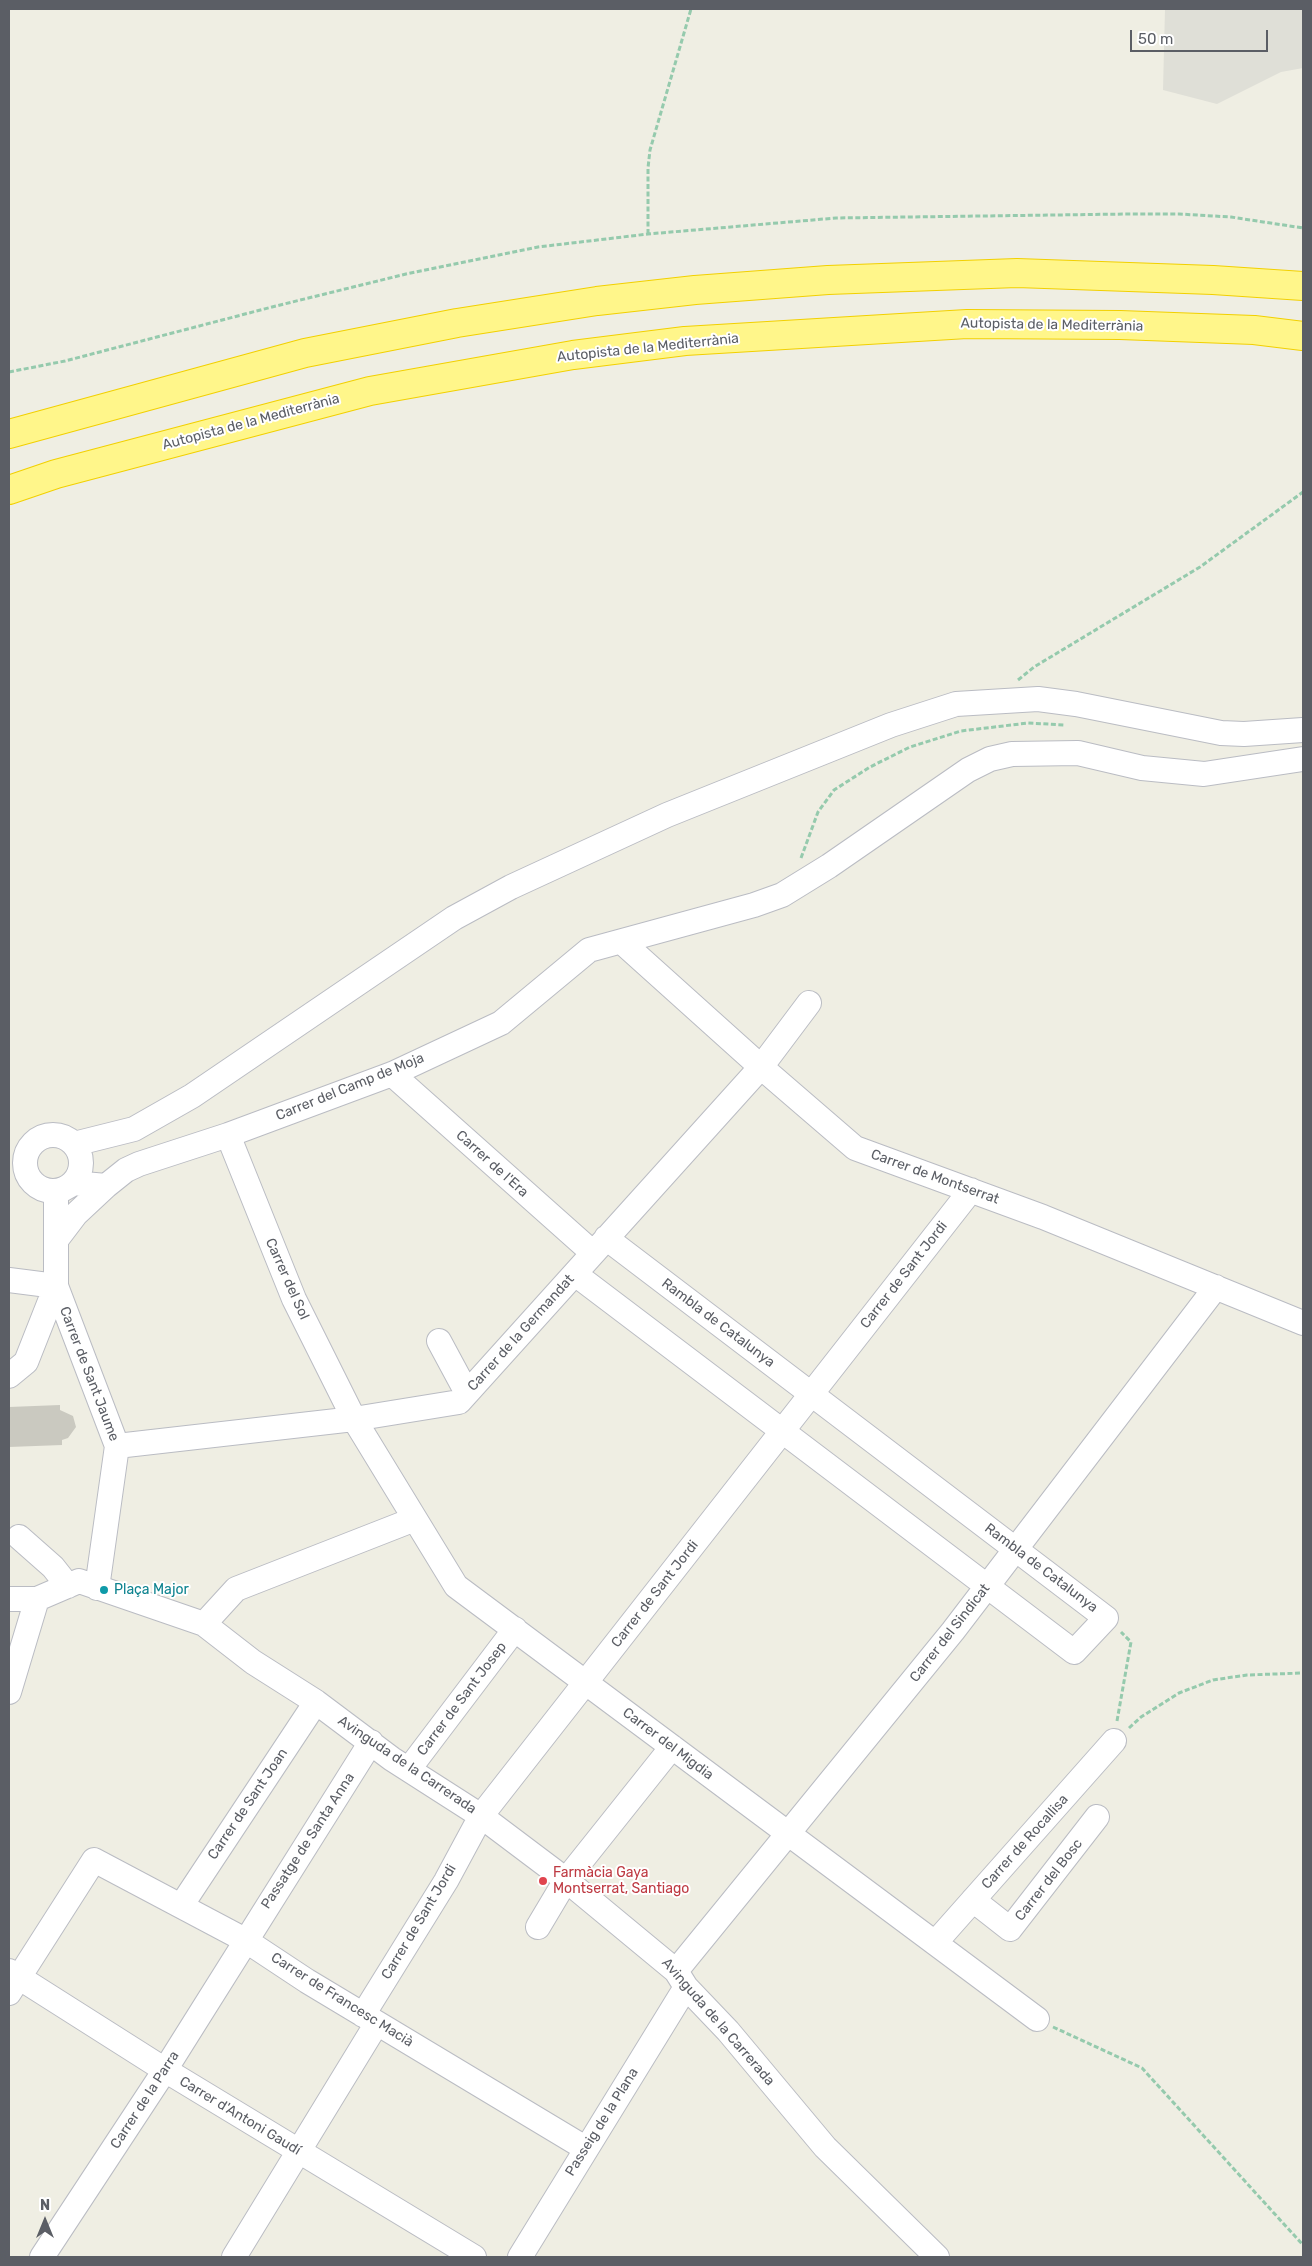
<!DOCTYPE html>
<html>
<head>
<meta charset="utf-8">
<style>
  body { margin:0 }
  #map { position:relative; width:1312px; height:2266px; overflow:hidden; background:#efeee3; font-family:Rubik,sans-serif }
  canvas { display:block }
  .frame { position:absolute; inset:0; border:10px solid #5b5e65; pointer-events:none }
  .north { position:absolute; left:20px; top:2196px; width:50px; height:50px; -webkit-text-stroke:4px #fff; paint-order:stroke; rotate:0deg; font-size:14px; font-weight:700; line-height:20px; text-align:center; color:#5b5e65 }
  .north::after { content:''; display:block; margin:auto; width:18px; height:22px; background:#5b5e65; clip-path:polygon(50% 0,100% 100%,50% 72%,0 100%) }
  .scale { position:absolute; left:1130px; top:30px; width:138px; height:22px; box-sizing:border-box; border:2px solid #5b5e65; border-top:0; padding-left:6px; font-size:15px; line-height:18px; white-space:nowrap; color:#5b5e65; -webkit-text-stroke:4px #fff; paint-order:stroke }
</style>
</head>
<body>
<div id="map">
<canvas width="1312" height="2266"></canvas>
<div class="frame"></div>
<div class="north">N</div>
<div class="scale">50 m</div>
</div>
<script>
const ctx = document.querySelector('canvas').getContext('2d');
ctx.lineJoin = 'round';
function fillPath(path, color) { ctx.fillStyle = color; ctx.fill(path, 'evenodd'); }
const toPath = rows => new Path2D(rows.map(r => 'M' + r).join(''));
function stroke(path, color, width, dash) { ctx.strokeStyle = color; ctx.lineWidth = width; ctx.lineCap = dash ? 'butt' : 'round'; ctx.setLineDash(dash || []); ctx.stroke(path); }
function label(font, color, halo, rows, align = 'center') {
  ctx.font = font + ' Rubik,sans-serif'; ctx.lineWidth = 4; ctx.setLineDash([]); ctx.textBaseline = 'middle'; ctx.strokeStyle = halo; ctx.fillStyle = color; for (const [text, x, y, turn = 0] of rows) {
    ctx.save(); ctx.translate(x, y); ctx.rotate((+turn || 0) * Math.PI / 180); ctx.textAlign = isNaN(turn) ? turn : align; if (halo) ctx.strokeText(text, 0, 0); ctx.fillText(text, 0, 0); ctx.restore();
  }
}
fillPath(toPath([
  [1165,9,1303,9,1303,68,1281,72,1217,104,1163,90]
]), '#dfdfd7');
fillPath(toPath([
  [60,1405,60,1410,73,1416,76,1427,68,1438,62,1440,62,1445,9,1447,9,1407]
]), '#cac9c0');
const minor = toPath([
  [622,942,761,1067,855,1148,1043,1217,1303,1323],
  [392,1074,593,1253],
  [228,1135,294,1299,354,1419,456,1586,1037,2019],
  '25 1163a28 28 0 1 1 56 0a28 28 0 1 1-56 0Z',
  [74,1144,134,1129,192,1096,454,918,511,887,667,815,891,725,956,704,1038,699,1076,704,1221,733,1244,734,1303,730],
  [73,1183,106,1186,126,1170,139,1164,228,1135,392,1074,501,1023,589,950,754,905,782,895,829,866,968,770,990,759,1012,754,1078,753,1142,768,1204,774,1303,759],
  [56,1191,56,1286,117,1446,97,1588],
  [57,1239,76,1214,106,1186],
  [575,1274,1074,1652,1106,1618,606,1238],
  [9,1280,56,1286],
  [439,1341,467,1393],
  [9,1376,26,1362,56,1286],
  [117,1446,354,1419,459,1402,761,1067,809,1003],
  [19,1537,53,1567,68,1586],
  [9,1599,37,1599,79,1581,204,1624,253,1662,316,1702,392,1759,481,1816,566,1880,676,1971,686,1987,728,2031,825,2147,937,2257],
  [204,1624,236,1589,415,1519],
  [9,1692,37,1599],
  [409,1769,515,1629],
  [973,1900,1010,1929,1097,1817],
  [181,1906,316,1702],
  [538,1927,566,1880,672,1747],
  [935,1943,1114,1741],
  [9,1971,165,2070,474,2257],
  [676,1971,953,1631,1216,1287],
  [9,1993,94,1860,245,1940,307,1981,585,2148],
  [363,2015,446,1881,481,1816,971,1190],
  [42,2257,165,2070,371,1742],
  [234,2257,377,2023],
  [520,2257,686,1987]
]);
const highway = toPath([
  [9,434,305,353,457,323,597,301,695,290,828,280,1017,273,1213,280,1303,286],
  [9,490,56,474,370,391,573,355,685,341,967,324,1120,325,1254,330,1303,336]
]);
stroke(minor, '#babcc3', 26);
stroke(highway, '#f2d000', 30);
stroke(toPath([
  [648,234,648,168,650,150,691,9],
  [9,372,65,361,272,307,406,274,538,247,648,234,836,218,1127,214,1179,214,1231,217,1303,228],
  [1018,680,1034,667,1200,567,1303,492],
  [801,858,818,812,834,790,870,767,910,747,961,731,1028,723,1065,725],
  [1117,1721,1131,1642,1121,1632],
  [1129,1728,1141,1717,1179,1693,1213,1680,1247,1675,1303,1673],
  [1053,2027,1142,2068,1303,2245]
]), '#95caad', 3, [5, 2.5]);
stroke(minor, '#fff', 24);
stroke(highway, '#fff68a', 28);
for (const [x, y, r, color] of [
  [104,1590,5,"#0f9aa8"],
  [543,1881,5,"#e0444e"]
]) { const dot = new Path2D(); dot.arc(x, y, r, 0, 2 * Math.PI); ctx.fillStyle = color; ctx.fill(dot); stroke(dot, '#fff', 2); }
label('14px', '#5b5e65', '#fff', [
  ["Autopista de la Mediterrània",1052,325,1],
  ["Autopista de la Mediterrània",648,348,-6],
  ["Autopista de la Mediterrània",251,422,-15],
  ["Carrer del Camp de Moja",350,1087,-22],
  ["Carrer de l'Era",492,1164,42],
  ["Carrer de Montserrat",935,1177,20],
  ["Carrer de Sant Jordi",904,1275,-52],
  ["Carrer del Sol",287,1279,66],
  ["Rambla de Catalunya",718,1323,37],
  ["Carrer de la Germandat",521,1333,-48],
  ["Carrer de Sant Jaume",89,1374,69],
  ["Rambla de Catalunya",1041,1568,37],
  ["Carrer de Sant Jordi",655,1594,-52],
  ["Carrer del Sindicat",950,1633,-52],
  ["Carrer de Sant Josep",462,1699,-53],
  ["Carrer del Migdia",668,1744,37],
  ["Avinguda de la Carrerada",407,1765,34],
  ["Carrer de Sant Joan",248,1804,-56],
  ["Passatge de Santa Anna",308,1841,-57],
  ["Carrer de Rocallisa",1025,1842,-48],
  ["Carrer del Bosc",1049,1880,-52],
  ["Carrer de Sant Jordi",419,1922,-59],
  ["Carrer de Francesc Macià",342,2000,32],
  ["Avinguda de la Carrerada",718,2022,49],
  ["Carrer de la Parra",145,2100,-57],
  ["Carrer d'Antoni Gaudí",240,2116,31],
  ["Passeig de la Plana",602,2122,-58]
]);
label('14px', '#0d838f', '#fff', [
  ["Plaça Major",114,1590]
], 'left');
label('14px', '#be3a42', '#fff', [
  ["Farmàcia Gaya",553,1873],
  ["Montserrat, Santiago",553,1889]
], 'left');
</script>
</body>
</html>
